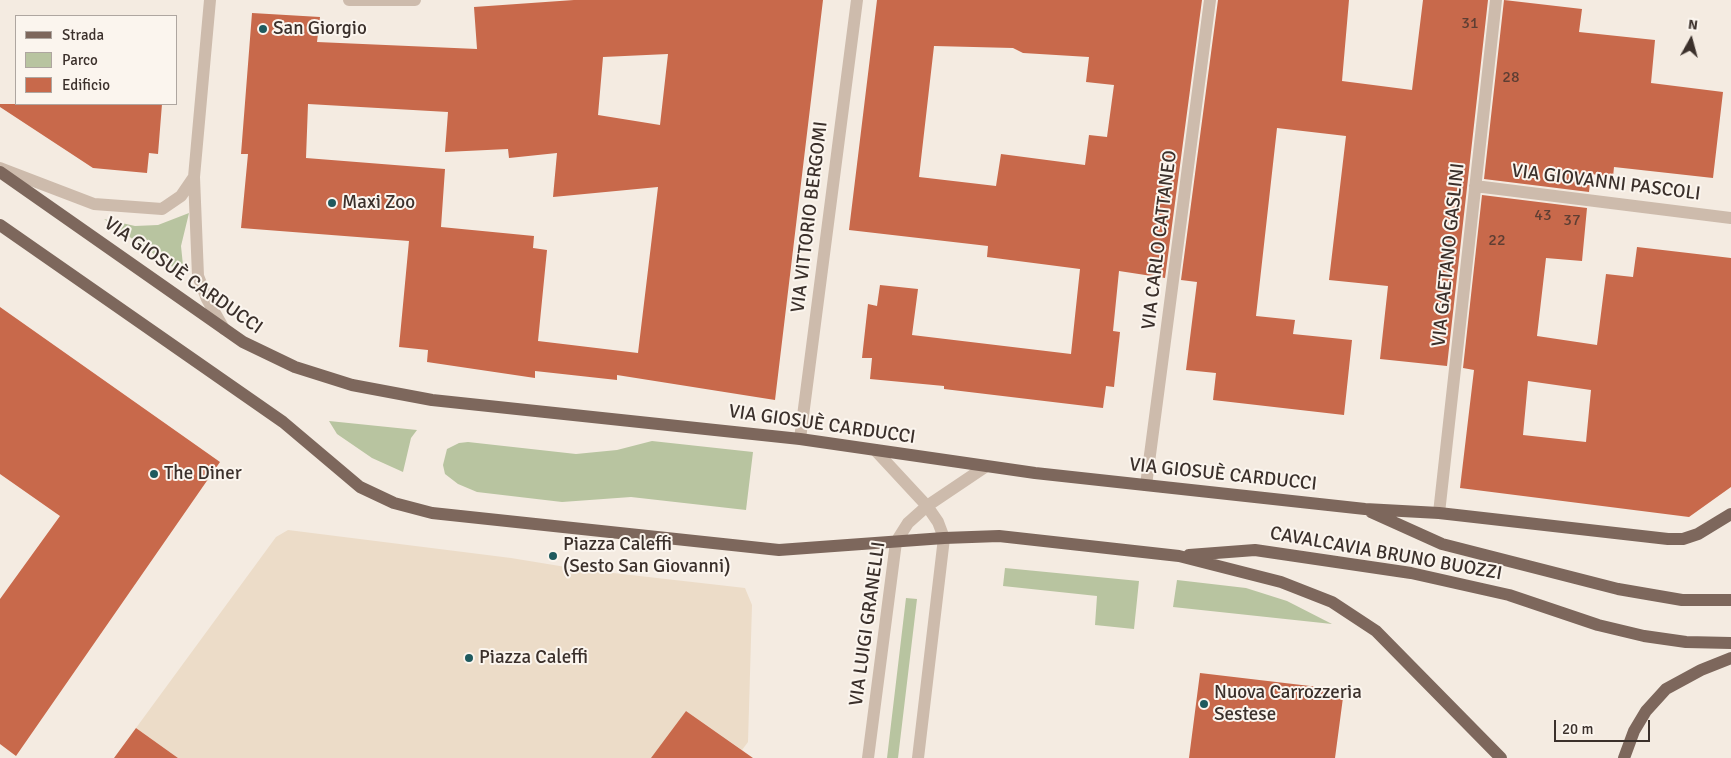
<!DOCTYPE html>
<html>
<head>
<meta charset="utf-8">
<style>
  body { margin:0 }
  #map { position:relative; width:1731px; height:758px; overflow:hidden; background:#f4ebe1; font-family:Signika,sans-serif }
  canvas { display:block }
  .legend { position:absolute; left:15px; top:15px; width:162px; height:90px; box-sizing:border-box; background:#fbf5ee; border:1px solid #aea6a0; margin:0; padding:6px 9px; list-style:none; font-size:15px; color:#3b302b }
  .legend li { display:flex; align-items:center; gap:10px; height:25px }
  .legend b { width:25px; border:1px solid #aea6a0 }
  .north { position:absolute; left:1666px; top:15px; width:50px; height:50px; -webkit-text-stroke:4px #fbf5ee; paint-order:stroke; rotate:7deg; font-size:14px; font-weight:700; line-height:20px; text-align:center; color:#3b302b }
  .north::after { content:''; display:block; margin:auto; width:18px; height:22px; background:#3b302b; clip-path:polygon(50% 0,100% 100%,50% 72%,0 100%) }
  .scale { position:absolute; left:1554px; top:720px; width:96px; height:22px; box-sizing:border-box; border:2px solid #3b302b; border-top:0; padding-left:6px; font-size:15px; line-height:18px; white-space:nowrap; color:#3b302b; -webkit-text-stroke:4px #fbf5ee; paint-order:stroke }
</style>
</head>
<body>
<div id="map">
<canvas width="1731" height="758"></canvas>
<ul class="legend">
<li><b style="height:6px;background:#7d675c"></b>Strada</li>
<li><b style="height:14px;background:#b8c4a0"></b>Parco</li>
<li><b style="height:14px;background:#c8694b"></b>Edificio</li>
</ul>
<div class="north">N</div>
<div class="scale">20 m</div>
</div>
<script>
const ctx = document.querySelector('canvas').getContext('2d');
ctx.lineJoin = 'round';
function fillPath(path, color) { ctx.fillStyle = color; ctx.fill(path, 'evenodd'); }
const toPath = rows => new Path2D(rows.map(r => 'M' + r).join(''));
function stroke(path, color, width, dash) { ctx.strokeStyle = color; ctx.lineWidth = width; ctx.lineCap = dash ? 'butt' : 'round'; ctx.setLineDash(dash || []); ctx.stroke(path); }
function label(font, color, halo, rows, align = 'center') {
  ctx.font = font + ' Signika,sans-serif'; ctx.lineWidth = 4; ctx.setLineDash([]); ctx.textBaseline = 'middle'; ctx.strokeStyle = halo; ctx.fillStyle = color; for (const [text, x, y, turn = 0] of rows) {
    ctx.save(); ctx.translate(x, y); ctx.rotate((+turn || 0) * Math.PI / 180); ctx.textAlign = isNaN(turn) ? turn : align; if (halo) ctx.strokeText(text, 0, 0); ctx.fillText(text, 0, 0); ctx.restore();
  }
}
fillPath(toPath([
  [189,213,181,246,184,275,104,219,135,226,158,225],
  [329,421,417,430,411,438,403,472,372,458,337,434],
  [652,441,753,452,746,510,631,497,562,502,477,492,458,484,445,474,443,465,447,449,459,443,468,442,576,454,617,450],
  [1005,568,1139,581,1134,629,1095,625,1097,596,1003,586],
  [1177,580,1246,588,1287,601,1332,624,1173,607],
  [906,598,917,599,898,758,887,758]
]), '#b8c4a0');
fillPath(toPath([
  [288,530,511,558,578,569,745,588,752,605,748,742,742,750,686,711,653,758,178,758,136,728,276,537]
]), '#ecdcc8');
fillPath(toPath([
  [574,0,823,0,775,400,617,375,617,380,535,371,535,378,427,362,428,350,399,347,409,241,241,228,248,154,241,154,252,13,320,17,317,42,477,49,474,7],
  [668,54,660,125,598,115,603,57],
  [308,104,448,112,445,152,508,149,509,158,557,153,553,197,658,187,638,353,538,341,547,250,533,248,534,236,441,227,445,169,306,158],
  [877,0,1202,0,1165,278,1119,271,1113,331,1120,332,1114,387,1106,386,1103,408,944,389,944,386,870,379,872,358,862,358,868,304,877,306,880,285,918,289,912,335,1071,354,1080,269,987,257,988,246,849,230],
  [934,46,1013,48,1023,53,1089,57,1086,82,1114,85,1107,137,1089,135,1085,165,1001,154,996,186,919,177],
  [1218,0,1349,0,1342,81,1412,90,1423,0,1488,0,1447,366,1380,359,1388,286,1329,280,1346,136,1277,128,1256,316,1295,320,1293,334,1352,340,1344,415,1213,400,1216,373,1186,370,1197,282,1181,280],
  [1504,0,1582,9,1579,32,1655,40,1651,83,1723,92,1713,178,1614,167,1613,177,1591,174,1589,192,1484,179],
  [0,104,162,104,158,154,149,153,147,173,93,168,0,107],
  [1482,195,1587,208,1582,261,1546,258,1537,336,1597,345,1606,274,1633,277,1637,247,1731,258,1731,487,1689,517,1460,488,1474,370,1463,368],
  [1528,381,1591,390,1586,442,1523,435],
  [0,307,220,462,16,756,0,744,0,599,60,516,0,474],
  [1200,673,1344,690,1335,758,1189,758],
  [686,711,753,758,651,758],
  [136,728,178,758,114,758]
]), '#c8694b');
stroke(toPath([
  [210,0,194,177,198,276,207,299,224,329],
  [349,0,415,0],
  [0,168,94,204,162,209,181,196,194,177],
  [1475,186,1731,218],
  [800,439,857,0],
  [875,450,927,506,938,522,944,538,918,758],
  [1146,485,1210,0],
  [1439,513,1496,0],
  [868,758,896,542,908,523,927,506,985,467]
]), '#cdbbac', 12);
stroke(toPath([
  [0,172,243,342,295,367,352,385,432,400,800,439,1035,473,1365,509,1439,513,1668,539,1683,539,1698,534,1731,514],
  [0,225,283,422,360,487,394,503,432,513,779,550,944,538,999,536,1179,556,1281,582,1332,602,1376,631,1501,758],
  [1371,512,1442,544,1618,589,1682,600,1731,600],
  [1189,555,1255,550,1411,573,1509,595,1598,625,1644,636,1686,642,1731,643],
  [1624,758,1634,731,1646,711,1666,689,1701,670,1731,658]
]), '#7d675c', 12);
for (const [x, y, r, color] of [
  [263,29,5,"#1f5a5e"],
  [332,203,5,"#1f5a5e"],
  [154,474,5,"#1f5a5e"],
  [553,556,5,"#1f5a5e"],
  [469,658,5,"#1f5a5e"],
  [1204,704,5,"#1f5a5e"]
]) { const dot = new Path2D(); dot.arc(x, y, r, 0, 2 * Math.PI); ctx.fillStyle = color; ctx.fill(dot); stroke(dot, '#fbf5ee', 2); }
label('16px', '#5e3e33', null, [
  ["31",1470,24],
  ["28",1511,78],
  ["43",1543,216],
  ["37",1572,221],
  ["22",1497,241]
]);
label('19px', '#3b302b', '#fbf5ee', [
  ["San Giorgio",273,29],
  ["Maxi Zoo",342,203],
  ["The Diner",164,474],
  ["Piazza Caleffi",563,545],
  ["(Sesto San Giovanni)",563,567],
  ["Piazza Caleffi",479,658],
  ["Nuova Carrozzeria",1214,693],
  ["Sestese",1214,715]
], 'left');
label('19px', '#3b302b', '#fbf5ee', [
  ["VIA GIOVANNI PASCOLI",1606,183,7],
  ["VIA VITTORIO BERGOMI",810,217,-83],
  ["VIA CARLO CATTANEO",1160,240,-83],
  ["VIA GAETANO GASLINI",1449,255,-84],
  ["VIA GIOSUÈ CARDUCCI",183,276,35],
  ["VIA GIOSUÈ CARDUCCI",822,425,8],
  ["VIA GIOSUÈ CARDUCCI",1223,475,6],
  ["CAVALCAVIA BRUNO BUOZZI",1386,554,10],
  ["VIA LUIGI GRANELLI",868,624,-82]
]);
</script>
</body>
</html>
